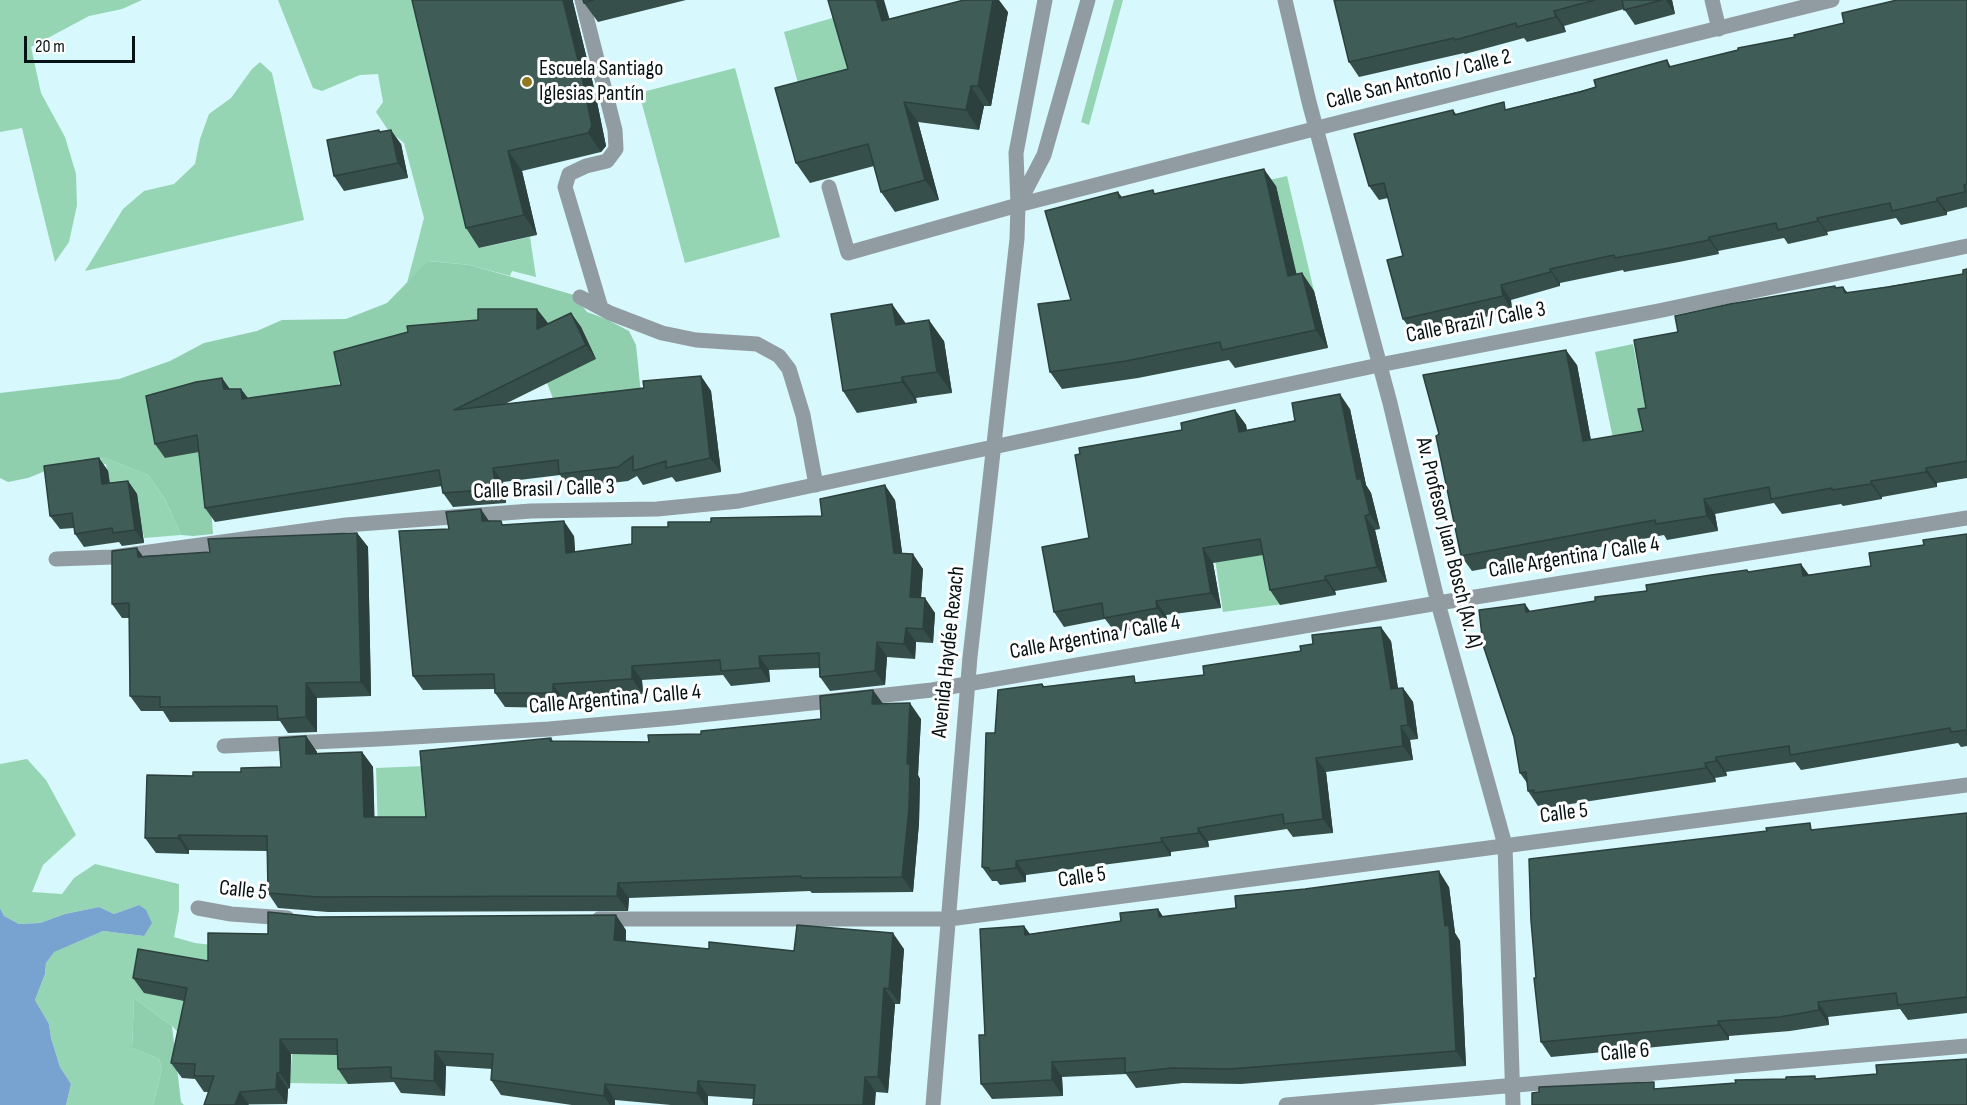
<!DOCTYPE html>
<html>
<head>
<meta charset="utf-8">
<style>
  body { margin:0 }
  #map { position:relative; width:1967px; height:1105px; overflow:hidden; background:#d7f8fc; font-family:"Sofia Sans Condensed",sans-serif }
  canvas { display:block }
  .scale { position:absolute; left:24px; top:36px; width:111px; height:27px; box-sizing:border-box; border:3px solid #061213; border-top:0; padding-left:8px; font-size:18px; line-height:21px; white-space:nowrap; color:#061213; -webkit-text-stroke:4px #fefefe; paint-order:stroke }
</style>
</head>
<body>
<div id="map">
<canvas width="1967" height="1105"></canvas>
<div class="scale">20 m</div>
</div>
<script>
const ctx = document.querySelector('canvas').getContext('2d');
ctx.lineJoin = 'round';
function fillPath(path, color) { ctx.fillStyle = color; ctx.fill(path, 'evenodd'); }
const toPath = rows => new Path2D(rows.map(r => 'M' + r).join(''));
function stroke(path, color, width, dash) { ctx.strokeStyle = color; ctx.lineWidth = width; ctx.lineCap = dash ? 'butt' : 'round'; ctx.setLineDash(dash || []); ctx.stroke(path); }
function label(font, color, halo, rows, align = 'center') {
  ctx.font = font + ' "Sofia Sans Condensed",sans-serif'; ctx.lineWidth = 6; ctx.setLineDash([]); ctx.textBaseline = 'middle'; ctx.strokeStyle = halo; ctx.fillStyle = color; for (const [text, x, y, turn = 0] of rows) {
    ctx.save(); ctx.translate(x, y); ctx.rotate((+turn || 0) * Math.PI / 180); ctx.textAlign = isNaN(turn) ? turn : align; if (halo) ctx.strokeText(text, 0, 0); ctx.fillText(text, 0, 0); ctx.restore();
  }
}
fillPath(toPath([
  [0,0,142,0,122,9,89,16,31,47,41,93,65,137,76,174,77,205,69,242,55,262,22,128,0,132],
  [278,0,421,0,480,248,530,237,536,277,512,271,510,276,470,265,429,261,407,283,424,218,404,143,388,130,376,112,383,102,378,74,360,75,322,91,313,88],
  [1114,0,1123,0,1089,125,1081,122],
  [836,17,851,73,799,87,784,32],
  [260,62,272,73,304,220,85,271,123,209,144,191,174,184,195,164,200,139,209,114,231,98,252,69],
  [735,68,780,237,685,263,639,93],
  [1287,176,1314,291,1178,201],
  [105,458,148,475,165,499,181,535,144,538,143,532,111,497,106,464,51,472,65,463],
  [1266,517,1283,604,1223,612,1210,526],
  [27,759,46,780,76,835,43,865,32,892,62,894,74,878,95,864,179,884,179,910,174,937,195,943,212,945,189,1044,172,1026,134,998,132,1048,159,1059,162,1069,153,1105,66,1105,71,1084,60,1067,51,1038,49,1024,35,1000,45,974,46,963,53,952,103,931,144,936,139,905,114,914,99,907,65,914,40,923,19,924,4,916,0,908,0,764],
  [425,766,432,831,378,830,376,768],
  [348,1010,348,1084,290,1083,292,1054]
]), '#95d5b3');
fillPath(toPath([
  [428,261,470,265,574,295,587,312,606,319,629,331,636,345,641,394,558,412,543,372,341,366,339,384,319,396,274,401,256,397,238,397,211,509,213,534,193,536,181,535,165,499,148,475,105,458,65,463,28,478,8,482,0,478,0,393,119,379,170,361,204,343,257,331,282,320,346,319,387,303],
  [1633,344,1652,440,1615,448,1595,352],
  [134,998,172,1026,181,1102,184,1105,153,1105,162,1069,159,1059,132,1048]
]), '#90cfae');
fillPath(toPath([
  [139,905,146,910,152,923,144,936,103,931,54,952,46,963,45,974,35,1000,49,1024,51,1038,60,1067,71,1084,66,1105,0,1105,0,908,4,916,19,924,40,923,65,914,99,907,114,914]
]), '#78a2cf');
stroke(toPath([
  [582,0,615,130,616,149,607,161,586,166,569,174,565,187,601,308],
  [829,187,848,253,1018,205],
  [580,297,610,313,662,333,696,340,757,344,779,356,789,369,803,415,816,485]
]), '#909ca1', 15);
stroke(toPath([
  [1285,0,1309,102,1390,403,1438,603,1505,845,1513,1105],
  [1712,0,1719,29],
  [1018,205,1349,120,1832,0],
  [1018,205,1044,155,1088,0],
  [56,559,113,557,346,525,531,511,657,509,739,501,1379,365,1658,311,1967,246],
  [224,746,379,739,549,729,673,718,932,690,1438,603,1967,518],
  [198,908,231,914,287,918],
  [599,919,949,919,1967,785],
  [933,1105,970,657,1017,239,1018,205,1016,153,1045,0],
  [1286,1105,1967,1046]
]), '#909ca1', 15);
fillPath(toPath([
  [412,0,573,0,573,2,595,92,606,146,601,152,522,171,537,235,479,248,466,228],
  [583,0,686,0,598,22,584,3],
  [1334,0,1672,0,1675,14,1635,25,1624,9,1564,26,1566,32,1527,42,1524,38,1465,54,1464,53,1359,77,1349,62],
  [1967,0,1967,207,1947,212,1947,215,1901,225,1896,218,1827,232,1828,235,1788,244,1784,238,1718,251,1719,254,1679,262,1624,272,1623,270,1560,283,1560,286,1511,300,1512,311,1413,333,1403,319,1403,256,1388,198,1379,200,1369,186,1453,110,1456,114,1508,109,1596,87,1667,60,1671,67],
  [1008,12,991,106,984,106,979,130,918,122,939,200,895,212,881,192,874,166,810,183,796,163,848,69,890,19],
  [379,130,380,132,401,144,408,178,344,191,334,176],
  [1276,186,1296,274,1302,273,1314,291,1328,348,1235,368,1229,360,1138,378,1062,389,1050,372,1071,300,1118,192,1122,197,1156,193],
  [1967,269,1967,478,1937,483,1937,487,1882,497,1882,499,1843,506,1841,504,1782,514,1774,503,1715,514,1718,531,1667,540,1664,535,1472,571,1461,556,1577,365,1591,440,1643,431,1646,408,1678,332,1836,288,1843,287,1848,293,1963,274],
  [571,313,581,327,596,359,505,404,644,388,701,376,711,391,721,472,676,482,672,477,643,485,637,476,628,481,569,488,560,475,503,482,506,503,453,507,443,493,442,486,215,522,205,508,199,452,165,458,155,444,222,378,230,389,241,389,248,398,341,385,548,323,548,324],
  [906,323,944,341,952,393,916,398,917,403,857,413,843,391],
  [1350,409,1366,485,1371,493,1380,529,1375,530,1387,582,1335,591,1336,595,1280,605,1270,590,1263,555,1213,563,1221,608,1166,615,1168,623,1115,632,1105,619,1064,627,1054,612,1089,538,1182,430,1235,410,1246,425,1247,430],
  [99,458,108,471,110,483,128,481,137,494,144,543,122,546,119,542,84,547,75,534,74,528,60,529,50,516],
  [895,500,902,553,923,569,921,598,935,613,933,643,916,642,915,659,887,657,885,685,830,691,820,677,819,668,769,670,770,682,731,686,723,675,642,680,643,694,563,699,563,708,505,707,495,693,495,689,423,690,413,676,449,529,489,521,504,525,574,536,575,552,632,544,668,527,711,522,822,516],
  [357,533,368,547,371,696,317,698,317,732,288,733,280,721,170,722,163,711,141,711,130,696,129,618,122,618,112,604,143,556,210,552],
  [1967,534,1967,746,1961,747,1958,743,1801,770,1795,762,1726,772,1727,776,1715,778,1716,782,1544,808,1542,805,1538,806,1528,791,1527,783,1520,773,1514,737,1530,612,1595,601,1747,570,1749,572,1809,575,1871,566,1924,545],
  [1391,641,1398,688,1403,688,1413,702,1418,739,1410,740,1413,760,1326,772,1333,833,1293,837,1287,829,1208,841,1209,847,1171,852,1171,856,1026,875,1026,882,1000,885,997,881,992,881,982,867,995,733,1042,684,1045,687,1139,683,1204,675],
  [883,704,921,719,918,775,920,779,919,823,913,892,812,893,810,891,629,898,628,911,328,912,278,908,268,893,267,851,189,850,189,854,156,853,145,838,193,776,241,772,281,767,306,736,317,752,317,753,362,752,373,767,374,817,426,817,551,738,553,741,649,742,701,734,821,719],
  [1967,813,1967,1013,1908,1020,1900,1009,1828,1017,1829,1025,1790,1031,1729,1036,1729,1040,1551,1057,1541,1042,1536,978,1815,830],
  [1449,887,1455,933,1460,941,1466,1066,1241,1084,1183,1083,1136,1088,1126,1074,1062,1077,1063,1096,992,1099,981,1084,985,1035,1024,926,1030,934,1121,921,1158,909,1163,917],
  [317,917,626,930,626,941,709,949,794,951,904,949,900,1004,895,1004,888,1093,876,1092,754,1099,708,1096,708,1105,671,1105,615,1100,615,1105,572,1105,501,1095,491,1080,492,1069,446,1066,445,1096,401,1093,394,1082,348,1084,338,1069,337,1055,291,1054,290,1088,288,1089,287,1104,204,1105,209,1092,204,1092,195,1079,182,1078,171,1063,184,1001,144,993,133,978,208,961,268,934]
]), '#364f4b');
fillPath(toPath([
  [563,0,573,0,573,2,595,92,606,146,601,152,588,133],
  [876,0,884,0,896,41,882,21],
  [993,0,999,0,1008,12,991,106,978,86],
  [1666,0,1672,0,1675,14],
  [1554,11,1564,26,1566,32,1556,17],
  [971,86,984,106,979,130,966,110],
  [904,102,918,122,939,200,925,180],
  [391,130,401,144,408,178,398,163],
  [508,151,522,171,537,235,524,215],
  [1264,169,1276,186,1301,293,1288,276],
  [1937,198,1947,212,1947,215,1937,201],
  [1817,218,1827,232,1828,235,1818,221],
  [1709,237,1718,251,1719,254,1709,240],
  [1550,269,1560,283,1560,286,1551,272],
  [1302,273,1314,291,1328,348,1316,330],
  [1501,285,1511,300,1512,311,1503,296],
  [892,304,907,325,896,325],
  [537,309,548,323,547,344,537,329],
  [571,313,581,327,596,359,586,345],
  [929,320,944,341,952,393,937,372],
  [1566,350,1577,365,1594,457,1583,441],
  [701,376,711,391,721,472,710,458],
  [902,377,916,398,917,403,902,382],
  [222,378,232,393,224,389],
  [241,389,252,404,242,399],
  [1340,394,1350,409,1366,485,1371,493,1380,529,1370,514,1357,479],
  [1235,410,1246,425,1249,447,1239,432],
  [99,458,108,471,111,497,102,484],
  [493,468,503,482,506,503,496,489],
  [1926,468,1937,483,1937,487,1926,472],
  [128,481,137,494,144,543,135,530],
  [1871,481,1882,497,1882,499,1871,484],
  [885,485,895,500,904,567,894,553],
  [1704,499,1715,514,1718,531,1707,516],
  [481,509,491,524,482,521],
  [1365,516,1375,530,1387,582,1377,567],
  [564,521,574,536,576,567,566,553],
  [357,533,368,547,371,696,361,682],
  [137,548,147,562,138,557],
  [1203,548,1213,563,1221,608,1211,593],
  [913,554,923,569,920,611,910,597],
  [1801,564,1812,579,1803,576],
  [1325,576,1335,591,1336,595,1325,580],
  [925,598,935,613,933,643,923,629],
  [1156,601,1166,615,1168,623,1157,608],
  [1525,604,1535,618,1526,612],
  [1381,627,1391,641,1400,703,1391,689],
  [906,628,916,642,915,659,904,644],
  [877,642,887,657,885,685,875,671],
  [759,656,769,670,770,682,760,668],
  [632,666,642,680,643,694,632,679],
  [306,683,317,698,317,732,306,717],
  [553,684,563,699,563,708,553,693],
  [1403,688,1413,702,1418,739,1408,725],
  [873,690,884,705,872,704],
  [910,703,921,719,918,775,920,779,919,823,913,892,902,877],
  [1401,726,1410,740,1413,760,1403,746],
  [306,736,317,752,317,769,306,754],
  [362,752,373,767,375,832,364,817],
  [1716,757,1726,772,1727,776,1716,761],
  [1316,758,1326,772,1333,833,1323,819],
  [1705,763,1715,778,1716,782,1706,768],
  [1198,828,1208,841,1209,847,1199,833],
  [179,835,189,850,189,854,178,838],
  [1161,838,1171,852,1171,856,1162,842],
  [1016,861,1026,875,1026,882,1016,868],
  [1439,871,1449,887,1455,933,1460,941,1466,1066,1456,1051,1445,926],
  [618,883,629,898,628,911,617,896],
  [1158,909,1168,924,1159,917],
  [616,915,626,930,624,955,614,940],
  [1024,926,1035,942,1025,935],
  [893,933,904,949,900,1004,889,989],
  [884,988,895,1004,888,1093,878,1077],
  [1818,1002,1828,1017,1829,1025,1819,1010],
  [1718,1021,1729,1036,1729,1040,1719,1025],
  [280,1039,291,1054,290,1088,280,1073],
  [435,1051,446,1066,445,1096,434,1081],
  [1052,1062,1062,1077,1063,1096,1052,1080],
  [277,1073,288,1089,287,1104,276,1089],
  [865,1077,876,1092,875,1105,863,1105],
  [698,1081,708,1096,708,1105,705,1105,697,1093],
  [605,1084,615,1100,615,1105,610,1105,604,1096],
  [240,1092,249,1105,235,1105]
]), '#2c403d');
const building = toPath([
  [412,0,563,0,581,72,592,126,588,133,508,151,524,215,466,228,412,0],
  [583,0,594,0,584,3,583,0],
  [828,0,876,0,882,21,964,0,993,0,978,86,971,86,966,110,904,102,925,180,881,192,868,144,796,163,775,88,848,69,828,0],
  [1334,0,1595,0,1554,11,1556,17,1517,27,1516,23,1455,40,1454,38,1349,62,1334,0],
  [1622,0,1662,0,1624,10,1622,0],
  [1897,0,1967,0,1967,184,1964,185,1965,192,1937,198,1937,201,1892,211,1890,203,1817,218,1818,221,1778,230,1776,223,1709,237,1709,240,1669,248,1615,258,1614,255,1550,269,1551,272,1501,285,1503,296,1403,319,1387,260,1403,256,1384,183,1369,186,1354,134,1453,110,1454,115,1504,102,1505,110,1580,92,1596,87,1594,80,1667,60,1669,67,1738,50,1738,48,1795,37,1794,35,1844,23,1842,13,1897,0],
  [379,130,379,132,391,130,398,163,334,176,327,140,379,130],
  [1264,169,1288,276,1302,273,1316,330,1222,350,1220,342,1126,361,1050,372,1038,304,1071,300,1045,211,1118,192,1119,198,1153,190,1154,194,1264,169],
  [1967,269,1967,461,1926,468,1926,472,1871,481,1871,484,1832,490,1832,488,1771,499,1769,487,1704,499,1707,516,1656,524,1655,520,1461,556,1436,436,1439,434,1423,375,1566,350,1583,441,1643,431,1638,409,1646,408,1634,340,1678,332,1675,316,1730,304,1835,286,1835,288,1843,287,1845,293,1888,287,1963,274,1963,270,1967,269],
  [892,304,896,325,929,320,937,372,902,377,902,382,843,391,831,314,892,304],
  [478,309,537,309,537,329,571,313,586,345,454,410,644,388,643,381,701,376,710,458,666,468,666,461,633,471,633,456,618,467,559,474,558,460,493,468,496,489,443,493,439,470,205,508,197,435,155,444,146,396,196,382,222,378,224,389,241,389,242,399,341,385,334,352,408,332,407,326,478,320,478,309],
  [1340,394,1357,479,1361,479,1370,514,1365,516,1377,567,1325,576,1325,580,1270,590,1260,539,1203,548,1211,593,1156,601,1157,608,1104,618,1102,603,1054,612,1042,547,1089,538,1075,455,1080,454,1079,448,1182,430,1181,423,1235,410,1239,432,1295,421,1292,403,1340,394],
  [99,458,102,484,128,481,135,530,113,533,112,528,75,534,72,513,50,516,44,466,99,458],
  [885,485,894,553,913,554,910,597,925,598,923,629,906,628,904,644,877,642,875,671,820,677,819,653,759,656,760,668,721,671,720,660,632,666,632,679,553,684,553,693,495,693,494,674,413,676,399,531,449,529,446,512,481,509,482,521,501,521,502,525,564,521,566,553,632,544,632,527,668,527,668,522,711,522,711,518,822,516,820,499,885,485],
  [357,533,361,682,306,683,306,717,278,719,277,706,160,707,160,697,130,696,129,603,112,604,112,551,137,548,138,557,210,552,208,539,357,533],
  [1967,534,1967,735,1967,730,1951,732,1950,728,1790,755,1789,746,1716,757,1716,761,1705,763,1706,768,1534,793,1534,790,1528,791,1526,772,1520,773,1514,737,1483,645,1479,610,1525,604,1526,612,1595,601,1595,597,1647,591,1646,585,1711,575,1747,570,1748,572,1801,564,1803,576,1871,566,1869,553,1924,545,1923,540,1967,534],
  [1381,627,1391,689,1403,688,1408,725,1401,726,1403,746,1316,758,1323,819,1284,824,1283,814,1198,828,1199,833,1161,838,1162,842,1016,861,1016,868,990,871,989,868,982,867,986,733,995,733,998,690,1042,684,1043,687,1134,676,1135,683,1204,675,1203,666,1301,651,1300,646,1313,644,1312,635,1381,627],
  [873,690,872,704,910,703,907,764,910,764,909,808,902,877,801,878,801,876,618,883,617,896,318,897,268,893,267,836,179,835,178,838,145,838,147,775,193,776,193,772,241,772,241,768,281,767,279,738,306,736,306,754,362,752,364,817,426,817,420,751,551,738,550,741,649,742,648,735,701,734,701,731,821,719,820,696,873,690],
  [1967,813,1967,997,1898,1005,1896,993,1818,1002,1819,1010,1780,1017,1718,1021,1719,1025,1541,1042,1534,978,1536,978,1531,921,1529,859,1767,831,1766,828,1810,823,1811,830,1967,813],
  [1439,871,1445,926,1449,925,1456,1051,1230,1069,1172,1068,1125,1073,1125,1058,1052,1062,1052,1080,981,1084,979,1035,985,1035,980,929,1024,926,1025,935,1121,921,1120,913,1158,909,1159,917,1236,908,1235,896,1305,889,1439,871],
  [268,912,317,917,616,915,614,940,709,949,709,942,794,951,797,925,893,933,889,989,884,988,878,1077,865,1077,863,1105,753,1105,755,1085,698,1081,697,1093,605,1084,604,1096,491,1080,493,1054,435,1051,434,1081,391,1078,391,1067,338,1069,337,1039,280,1039,280,1073,277,1073,276,1089,240,1092,235,1105,204,1105,214,1076,194,1076,195,1064,171,1063,187,988,133,978,138,949,208,961,208,933,268,934,268,912],
  [1967,1059,1967,1105,1532,1105,1532,1093,1539,1092,1539,1087,1654,1082,1654,1089,1736,1083,1735,1080,1786,1079,1786,1077,1815,1076,1815,1079,1877,1074,1876,1065,1967,1059]
]);
fillPath(building, '#3f5c57');
stroke(building, '#2c403d', 1.5);
for (const [x, y, r, color] of [
  [527,82,6,"#91791f"]
]) { const dot = new Path2D(); dot.arc(x, y, r, 0, 2 * Math.PI); ctx.fillStyle = color; ctx.fill(dot); stroke(dot, '#fefefe', 2); }
label('22px', '#061213', '#fefefe', [
  ["Escuela Santiago",539,69],
  ["Iglesias Pantín",539,94]
], 'left');
label('22px', '#061213', '#fefefe', [
  ["Calle San Antonio / Calle 2",1419,80,-14],
  ["Calle Brazil / Calle 3",1476,323,-11],
  ["Calle Brasil / Calle 3",544,490,-2],
  ["Av. Profesor Juan Bosch (Av. A)",1448,543,76],
  ["Calle Argentina / Calle 4",1574,558,-9],
  ["Calle Argentina / Calle 4",1095,638,-10],
  ["Avenida Haydée Rexach",949,652,-84],
  ["Calle Argentina / Calle 4",615,700,-5],
  ["Calle 5",1564,814,-7],
  ["Calle 5",1082,878,-8],
  ["Calle 5",243,891,6],
  ["Calle 6",1625,1053,-5]
]);
</script>
</body>
</html>
